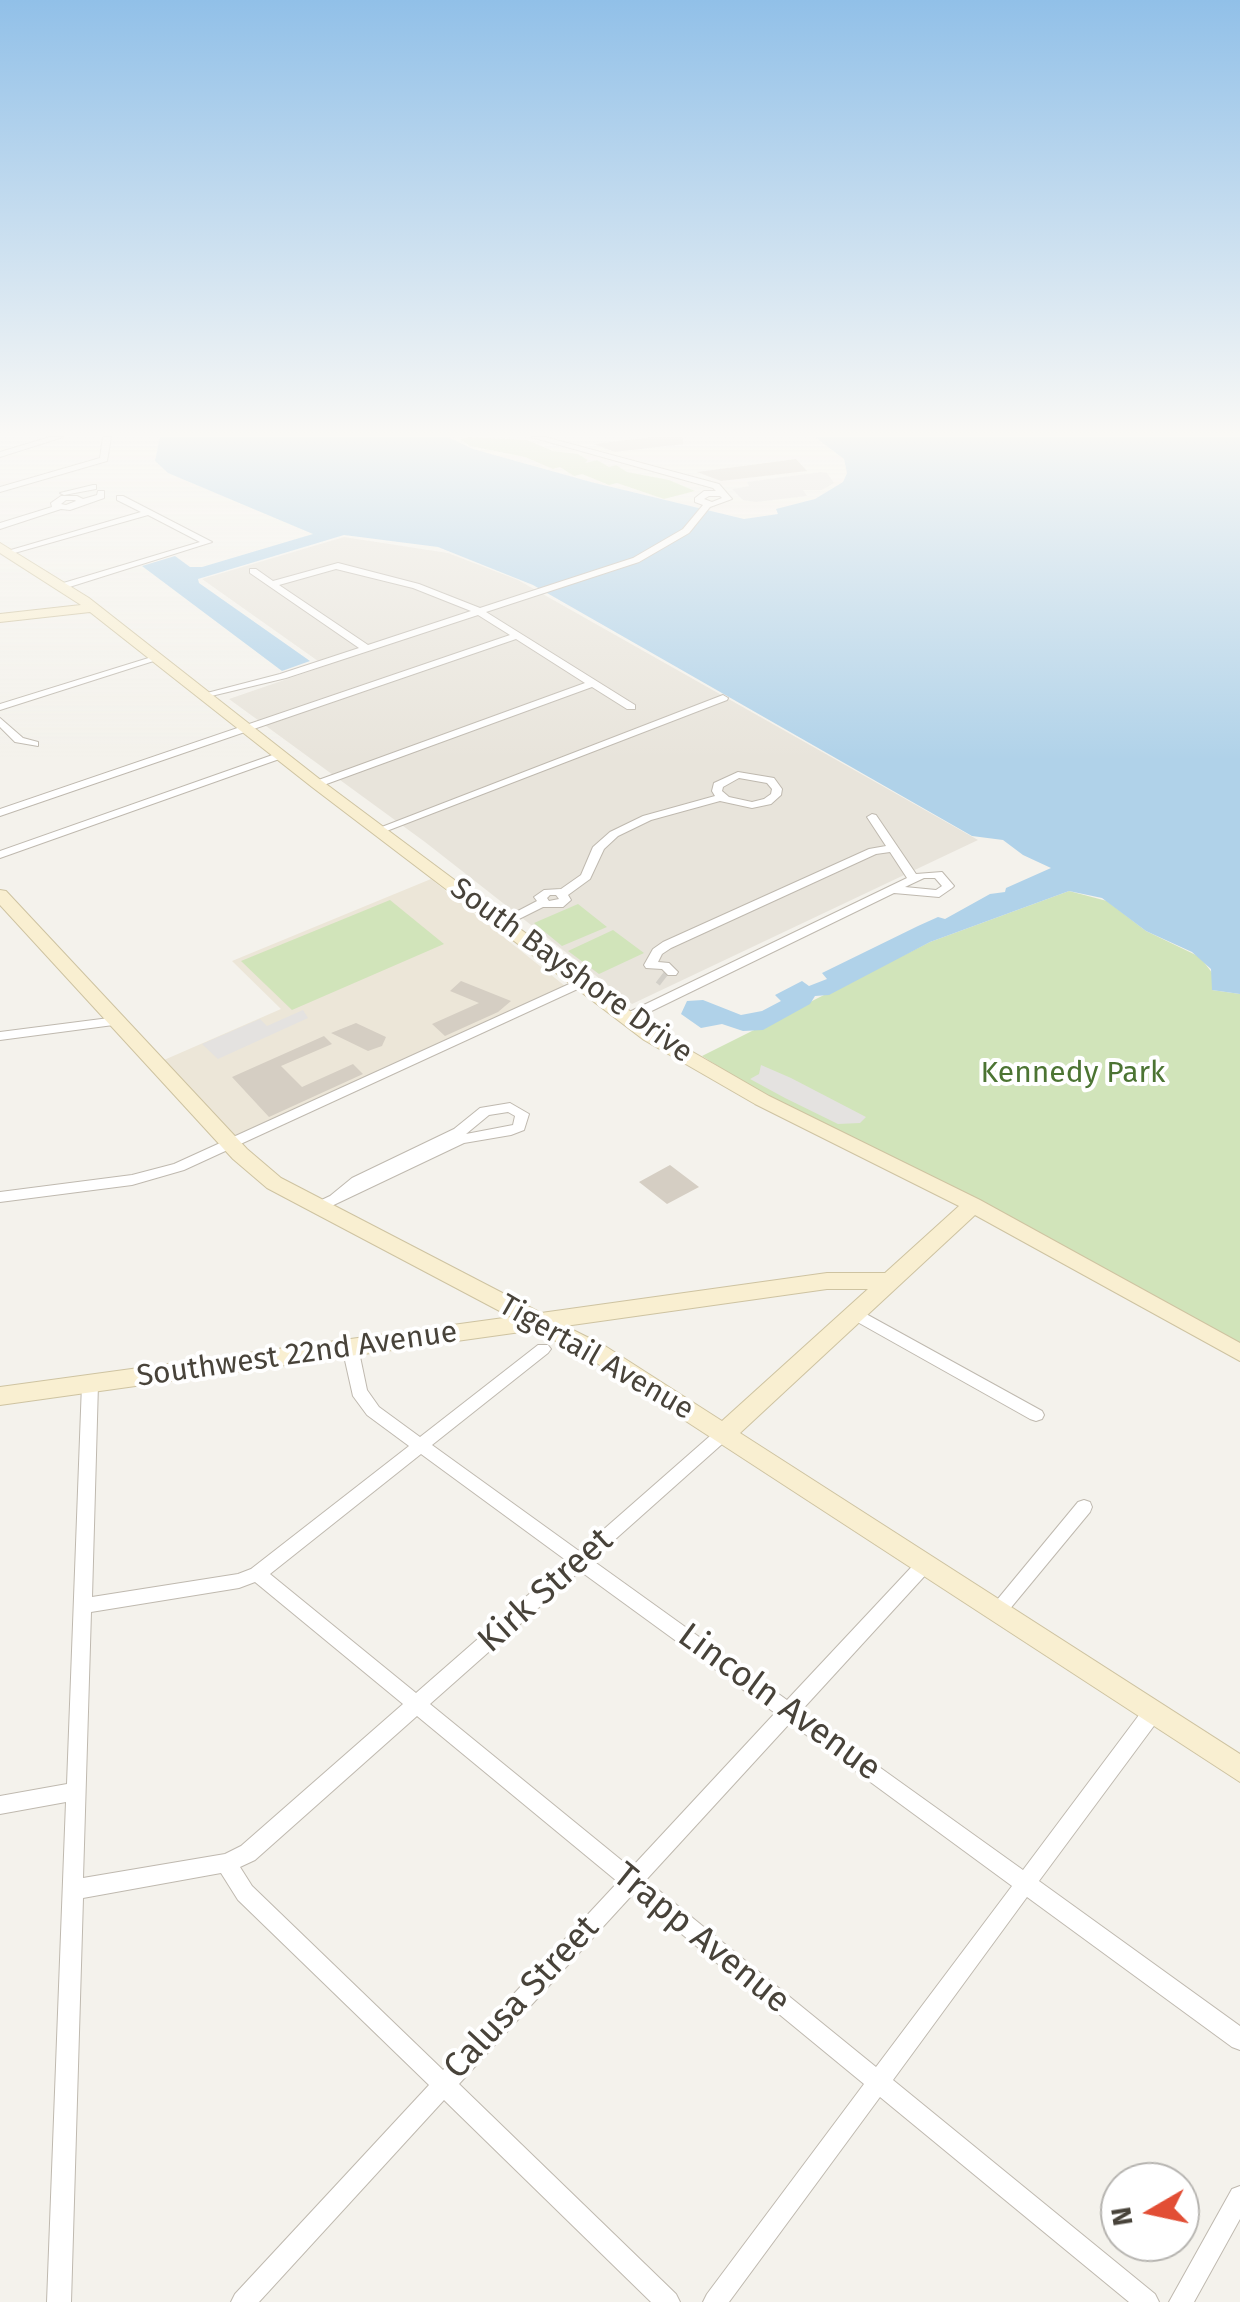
<!DOCTYPE html>
<html>
<head>
<meta charset="utf-8">
<style>
  body { margin:0 }
  #map { position:relative; width:1240px; height:2302px; overflow:hidden; background:#f4f2ec; font-family:"Fira Sans",sans-serif }
  canvas { display:block }
  .north { position:absolute; left:1100px; top:2162px; width:100px; height:100px; box-sizing:border-box; background:#fff; border:2px solid #b6b4b0; border-radius:50%; rotate:261deg; font-size:28px; font-weight:700; line-height:40px; text-align:center; color:#48433a }
  .north::after { content:''; display:block; margin:auto; width:35px; height:45px; background:#e24e35; clip-path:polygon(50% 0,100% 100%,50% 72%,0 100%) }
</style>
</head>
<body>
<div id="map">
<canvas width="1240" height="2302"></canvas>
<div class="north">N</div>
</div>
<script>
const ctx = document.querySelector('canvas').getContext('2d');
ctx.lineJoin = 'round';
function fillPath(path, color) { ctx.fillStyle = color; ctx.fill(path, 'evenodd'); }
const toPath = rows => new Path2D(rows.map(r => 'M' + r).join(''));
function stroke(path, color, width, dash) { ctx.strokeStyle = color; ctx.lineWidth = width; ctx.lineCap = dash ? 'butt' : 'round'; ctx.setLineDash(dash || []); ctx.stroke(path); }
function label(font, color, halo, rows, align = 'center') {
  ctx.font = font + ' "Fira Sans",sans-serif'; ctx.lineWidth = 8; ctx.setLineDash([]); ctx.textBaseline = 'middle'; ctx.strokeStyle = halo; ctx.fillStyle = color; for (const [text, x, y, turn = 0] of rows) {
    ctx.save(); ctx.translate(x, y); ctx.rotate((+turn || 0) * Math.PI / 180); ctx.textAlign = isNaN(turn) ? turn : align; if (halo) ctx.strokeText(text, 0, 0); ctx.fillText(text, 0, 0); ctx.restore();
  }
}
fillPath(toPath([
  [344,537,448,553,518,580,978,840,632,1004,425,842,229,699,325,666,202,579]
]), '#e8e4db');
fillPath(toPath([
  [431,879,565,986,236,1137,164,1060,281,1009,232,961]
]), '#ece6d8');
fillPath(toPath([
  [469,437,527,440,553,451,578,454,588,460,585,463,597,460,609,467,616,465,627,472,669,480,695,491,664,499,617,483,609,485,582,474,574,476,560,467,553,469,525,457,470,446,460,439],
  [1069,891,1107,901,1146,931,1200,957,1213,974,1212,990,1240,994,1240,1348,867,1145,748,1085,702,1056,930,942],
  [390,900,444,944,292,1010,241,961],
  [578,904,607,927,562,946,534,923],
  [613,930,644,953,599,974,568,951]
]), '#d1e4ba');
fillPath(toPath([
  [821,472,827,473,834,483,822,490,803,490,807,496,756,502,743,500,732,489,749,486,747,482],
  [303,1010,308,1018,218,1059,202,1044,260,1019,267,1026],
  [761,1065,791,1078,866,1117,860,1123,838,1124,785,1098,750,1079,759,1074]
]), '#e4e2e0');
fillPath(toPath([
  [160,437,448,437,473,449,591,482,744,519,778,514,776,509,815,499,843,482,847,473,844,459,815,437,1240,437,1240,994,1212,990,1211,969,1192,952,1146,931,1102,898,1069,891,930,942,829,995,815,996,810,1004,763,1030,743,1031,722,1024,701,1028,681,1014,687,1001,703,1000,741,1015,762,1011,781,1001,775,995,802,981,809,986,827,979,822,973,918,926,938,917,945,919,990,894,1005,892,1006,888,1051,868,1023,855,1003,840,972,836,533,585,438,547,344,535,198,579,199,583,310,661,282,671,142,566,175,556,190,567,202,567,313,534,168,473,155,461]
]), '#b0d2e9');
fillPath(toPath([
  [652,437,683,437,683,444,615,452,594,444],
  [796,459,807,471,721,481,697,472],
  [461,981,511,1001,498,1012,445,1036,432,1024,479,1003,450,991],
  [356,1023,386,1037,382,1046,368,1051,331,1033],
  [324,1036,332,1044,281,1066,302,1087,353,1064,363,1074,269,1117,232,1077],
  [670,1165,699,1187,667,1204,639,1182]
]), '#d5cec3');
stroke(toPath([
  [660,977,664,980]
]), '#d2cfc8', 14, [14, 6]);
const street = toPath([
  [50,437,63,437,0,457,0,452,50,437],
  [103,437,111,437,107,461,0,492,0,487,100,458,103,437],
  [531,437,545,437,719,484,732,499,710,507,689,533,639,562,486,612,635,705,635,709,627,709,592,687,321,786,313,786,313,782,585,683,516,639,0,816,0,809,510,635,478,615,286,678,203,698,203,694,280,674,359,648,250,573,250,569,256,569,273,581,338,563,419,584,480,608,633,558,683,529,703,505,695,502,695,498,704,491,716,491,713,488,531,437],
  [709,496,720,496,722,498,712,502,704,499,709,496],
  [336,569,413,588,471,611,368,645,279,585,336,569],
  [93,485,96,485,96,489,64,495,60,493,93,485],
  [98,491,104,491,104,498,70,510,61,509,0,529,0,523,52,507,51,503,61,496,77,496,83,499,97,495,98,491],
  [66,500,75,500,76,501,66,505,61,504,66,500],
  [117,496,123,496,212,542,63,589,59,586,60,584,200,542,148,515,11,554,4,552,141,512,117,500,117,496],
  [155,656,163,658,0,710,0,704,155,656],
  [723,695,728,698,727,700,384,832,376,832,374,830,723,695],
  [0,718,23,738,38,742,38,746,15,742,0,727,0,718],
  [281,752,286,755,285,757,0,858,0,851,281,752],
  [738,772,774,778,782,789,781,795,771,804,752,808,720,801,651,820,618,836,604,849,590,879,568,895,571,900,563,907,543,907,505,926,501,927,495,923,537,901,534,897,544,890,561,889,581,875,593,847,610,832,643,816,715,796,712,791,714,783,738,772],
  [739,778,767,783,772,789,771,794,764,799,752,802,729,797,722,791,723,787,739,778],
  [550,895,556,895,559,899,549,901,547,898,550,895],
  [872,814,876,815,916,874,942,872,954,886,952,888,939,897,894,893,629,1022,621,1022,619,1019,621,1016,907,878,890,852,876,854,671,948,662,954,658,962,669,963,678,972,676,975,668,975,662,969,646,968,644,965,653,949,663,942,869,849,886,846,867,817,872,814],
  [924,878,935,878,942,886,936,890,905,887,924,878],
  [578,980,582,981,584,984,582,987,184,1170,132,1185,0,1202,0,1192,132,1175,174,1164,578,980],
  [117,1017,121,1018,123,1021,121,1024,0,1040,0,1032,117,1017],
  [510,1103,529,1114,524,1130,511,1135,464,1143,321,1211,311,1211,309,1208,311,1205,330,1196,352,1178,454,1129,480,1108,510,1103],
  [508,1112,515,1116,513,1125,466,1134,489,1115,508,1112],
  [857,1309,1042,1411,1044,1415,1042,1419,1036,1421,1030,1419,852,1319,849,1315,852,1311,857,1309],
  [350,1341,355,1343,358,1347,367,1390,379,1407,420,1437,538,1345,548,1345,551,1349,548,1353,432,1445,579,1551,718,1429,724,1427,730,1429,732,1433,730,1437,592,1560,787,1700,919,1559,925,1557,931,1559,934,1564,931,1569,801,1711,1023,1870,1145,1707,1152,1705,1159,1707,1161,1713,1159,1719,1039,1881,1240,2026,1240,2050,1232,2047,1027,1897,893,2080,1155,2294,1159,2302,1129,2302,880,2097,729,2302,703,2302,707,2294,864,2084,633,1894,459,2084,676,2294,680,2302,651,2302,444,2100,259,2302,231,2302,235,2294,429,2085,238,1900,221,1873,83,1898,71,2302,47,2302,66,1802,0,1814,0,1796,67,1784,82,1384,84,1380,90,1378,96,1380,98,1384,92,1597,238,1574,251,1569,409,1446,367,1415,353,1396,342,1347,345,1343,350,1341],
  [421,1454,567,1561,416,1693,270,1574,421,1454],
  [580,1571,775,1713,631,1868,430,1704,580,1571],
  [255,1582,403,1704,241,1846,225,1854,83,1878,91,1612,239,1588,255,1582],
  [417,1716,618,1882,443,2070,252,1886,240,1867,255,1860,417,1716],
  [790,1723,1012,1886,876,2067,646,1880,790,1723],
  [1084,1500,1090,1502,1092,1507,1090,1512,1004,1616,998,1619,992,1616,989,1611,992,1606,1078,1502,1084,1500],
  [1240,2186,1240,2219,1194,2302,1169,2302,1232,2189,1240,2186]
]);
const secondary = toPath([
  [0,543,89,598,322,781,658,1032,769,1096,980,1200,1240,1343,1240,1361,975,1215,740,1433,1240,1754,1240,1782,589,1358,535,1330,0,1405,0,1387,511,1317,267,1188,233,1159,0,905,0,890,6,891,247,1149,281,1178,541,1313,827,1273,885,1273,959,1206,755,1104,644,1040,312,787,90,612,0,622,0,614,81,605,0,553,0,543],
  [827,1289,868,1289,722,1421,605,1346,565,1326,827,1289]
]);
stroke(street, '#bfb9af', 2);
stroke(secondary, '#cec3a1', 2);
fillPath(street, '#fff');
fillPath(secondary, '#f9efd1');
const sky = ctx.createLinearGradient(0, 0, 0, 760);
sky.addColorStop(0, '#91c0e8');
sky.addColorStop(0.57, '#faf9f6');
sky.addColorStop(1, '#faf9f600');
ctx.fillStyle = sky;
ctx.fillRect(0, 0, 1240, 760);
label('30px', '#48433a', '#fff', [
  ["South Bayshore Drive",571,971,36],
  ["Southwest 22nd Avenue",297,1355,-8],
  ["Tigertail Avenue",596,1358,30]
]);
label('30px', '#4c7433', '#fff', [
  ["Kennedy Park",1073,1074]
]);
label('35px', '#48433a', '#fff', [
  ["Kirk Street",546,1591,-42],
  ["Lincoln Avenue",779,1703,36],
  ["Trapp Avenue",701,1939,39],
  ["Calusa Street",522,1998,-47]
]);
</script>
</body>
</html>
